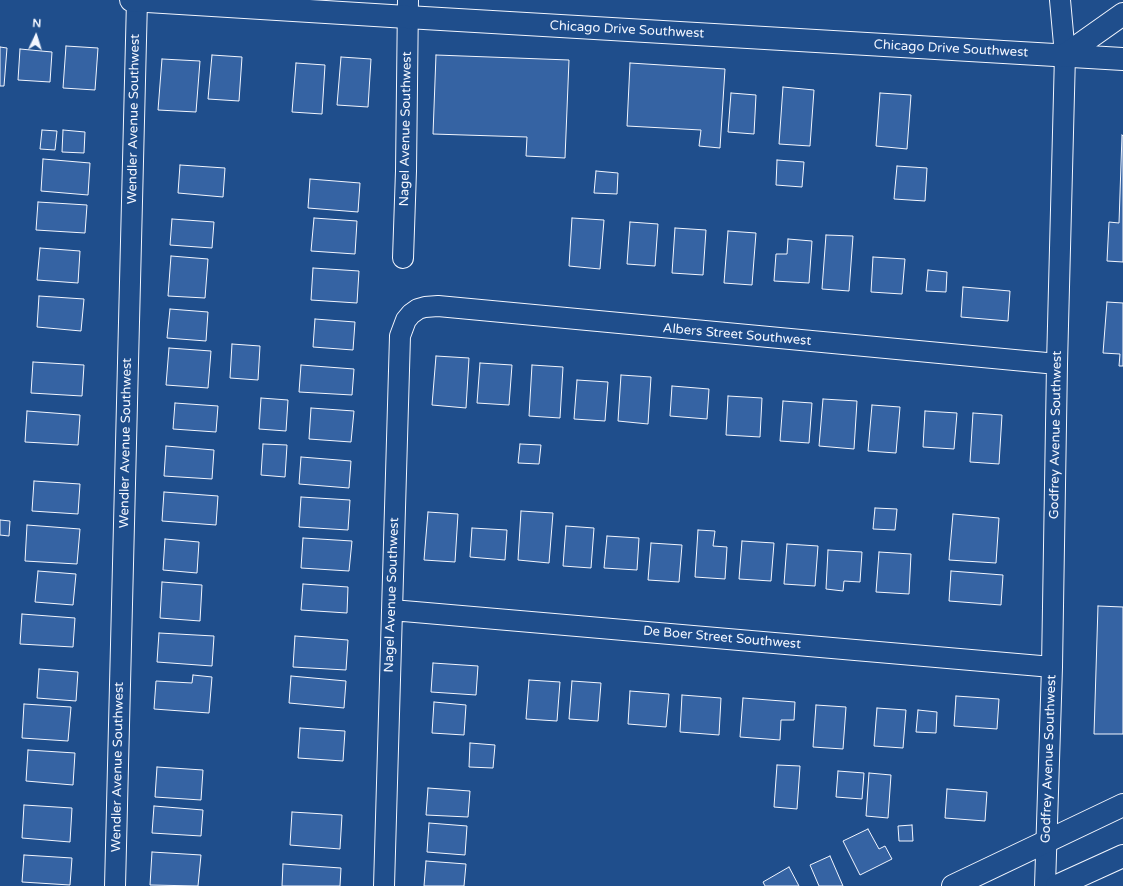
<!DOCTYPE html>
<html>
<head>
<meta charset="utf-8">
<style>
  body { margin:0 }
  #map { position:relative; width:1123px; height:886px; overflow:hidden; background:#1f4e8c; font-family:"Varela Round",sans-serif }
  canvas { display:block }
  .north { position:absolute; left:16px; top:16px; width:40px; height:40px; -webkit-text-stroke:3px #1f4e8c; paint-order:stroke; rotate:4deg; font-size:11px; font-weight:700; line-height:16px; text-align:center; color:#f2f6ff }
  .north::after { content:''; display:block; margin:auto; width:14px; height:18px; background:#f2f6ff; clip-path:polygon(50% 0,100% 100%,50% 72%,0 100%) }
</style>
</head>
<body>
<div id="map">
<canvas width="1123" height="886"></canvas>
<div class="north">N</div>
</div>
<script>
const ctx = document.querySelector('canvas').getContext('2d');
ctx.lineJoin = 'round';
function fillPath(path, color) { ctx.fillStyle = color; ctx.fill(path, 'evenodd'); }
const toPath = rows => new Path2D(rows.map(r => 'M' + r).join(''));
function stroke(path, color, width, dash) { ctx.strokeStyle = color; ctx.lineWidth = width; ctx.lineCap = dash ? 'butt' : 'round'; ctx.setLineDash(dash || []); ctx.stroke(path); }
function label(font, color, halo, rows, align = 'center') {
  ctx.font = font + ' "Varela Round",sans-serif'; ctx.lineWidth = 3; ctx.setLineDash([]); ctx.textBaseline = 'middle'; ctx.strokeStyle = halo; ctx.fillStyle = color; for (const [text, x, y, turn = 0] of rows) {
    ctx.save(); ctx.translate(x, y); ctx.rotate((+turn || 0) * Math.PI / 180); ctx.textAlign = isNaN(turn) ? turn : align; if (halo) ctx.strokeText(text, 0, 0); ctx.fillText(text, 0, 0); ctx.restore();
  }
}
const building = toPath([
  [66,46,98,48,95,90,63,88,66,46],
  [0,47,7,48,4,86,0,86,0,47],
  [20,49,52,52,50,82,18,80,20,49],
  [212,55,242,57,239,101,208,99,212,55],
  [436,55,569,60,565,158,526,156,527,137,433,134,436,55],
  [341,57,371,59,368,107,337,105,341,57],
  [162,59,200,61,196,112,158,110,162,59],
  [296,63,325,65,322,114,292,112,296,63],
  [630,63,725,69,720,148,699,146,701,130,627,126,630,63],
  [783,87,814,90,810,146,779,144,783,87],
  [731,93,756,95,754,134,728,132,731,93],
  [880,93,911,95,907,149,876,146,880,93],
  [42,130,57,131,55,150,40,149,42,130],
  [63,130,85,132,84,153,62,152,63,130],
  [1122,135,1123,136,1123,262,1107,261,1109,222,1119,223,1122,135],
  [43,159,90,163,88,195,41,191,43,159],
  [777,160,804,162,802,187,776,185,777,160],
  [180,165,225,168,223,197,178,193,180,165],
  [897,166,927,168,925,201,894,199,897,166],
  [596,171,618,173,617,194,594,193,596,171],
  [310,179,360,183,358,212,308,208,310,179],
  [38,202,87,205,85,233,36,230,38,202],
  [314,218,357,221,355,254,311,251,314,218],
  [572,218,604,220,600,269,569,266,572,218],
  [172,219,214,222,212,248,170,245,172,219],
  [630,222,658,224,655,266,627,264,630,222],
  [675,228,706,230,703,275,672,273,675,228],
  [728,231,756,233,752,285,724,283,728,231],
  [826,235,853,236,849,291,822,289,826,235],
  [788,239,812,241,809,283,774,281,776,254,787,254,788,239],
  [40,248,80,251,78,283,37,280,40,248],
  [171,256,208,259,205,298,168,296,171,256],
  [873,257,905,259,902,294,871,292,873,257],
  [313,268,359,271,357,303,311,300,313,268],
  [928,270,947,272,946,292,926,291,928,270],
  [963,287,1010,291,1008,321,961,317,963,287],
  [39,296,84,299,81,331,37,327,39,296],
  [1107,302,1123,303,1123,366,1119,366,1120,354,1103,353,1107,302],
  [170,309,208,312,206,341,167,338,170,309],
  [315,319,355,322,353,350,313,347,315,319],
  [232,344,260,346,258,380,230,378,232,344],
  [169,348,211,351,208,388,166,385,169,348],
  [436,356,469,358,466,408,432,405,436,356],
  [33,362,84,365,82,396,31,393,33,362],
  [480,363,512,365,509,405,477,403,480,363],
  [301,365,354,369,352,395,299,392,301,365],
  [532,365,563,367,560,418,529,416,532,365],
  [621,375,651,377,648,424,618,421,621,375],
  [577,380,608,382,605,421,574,419,577,380],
  [672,386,709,389,707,419,670,416,672,386],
  [728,396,762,398,760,437,726,435,728,396],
  [261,398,288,400,286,431,259,429,261,398],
  [823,399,857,401,854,449,819,446,823,399],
  [783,401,812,403,809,443,780,441,783,401],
  [175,403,218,406,216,432,173,429,175,403],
  [872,405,900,407,896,453,868,451,872,405],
  [311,408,354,411,351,442,309,439,311,408],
  [27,411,80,415,78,445,25,442,27,411],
  [925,411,957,413,954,449,923,447,925,411],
  [973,413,1002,415,999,464,970,462,973,413],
  [263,444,287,445,285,477,261,475,263,444],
  [520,444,541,445,539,464,518,463,520,444],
  [166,446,214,450,212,479,164,476,166,446],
  [301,457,351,461,349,488,299,484,301,457],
  [34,481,80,484,78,514,32,511,34,481],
  [164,492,218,496,216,525,162,521,164,492],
  [301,497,350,500,348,530,299,527,301,497],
  [875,508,897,509,895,530,873,529,875,508],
  [521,511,553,513,549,563,518,560,521,511],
  [428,512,458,514,455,562,424,560,428,512],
  [953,514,999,518,996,563,949,560,953,514],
  [0,520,10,521,9,536,0,535,0,520],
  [27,525,80,529,77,564,25,561,27,525],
  [566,526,594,528,591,568,563,566,566,526],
  [472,528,507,530,505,560,470,557,472,528],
  [698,530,715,531,713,546,727,547,725,579,695,577,698,530],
  [607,536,639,538,637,570,604,568,607,536],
  [303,538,352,541,349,571,301,568,303,538],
  [165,539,199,542,197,573,163,570,165,539],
  [742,541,774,543,771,581,739,579,742,541],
  [651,543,682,545,679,582,648,580,651,543],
  [787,544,818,546,815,586,784,584,787,544],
  [828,550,862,552,860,582,844,581,843,591,826,589,828,550],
  [879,552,911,554,909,594,876,592,879,552],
  [38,571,76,574,73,605,35,602,38,571],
  [951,571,1003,575,1001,605,949,601,951,571],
  [162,582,202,585,200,621,160,618,162,582],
  [303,584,348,587,347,613,301,610,303,584],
  [1098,606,1123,607,1123,734,1094,734,1098,606],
  [22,614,75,618,73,647,20,644,22,614],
  [159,633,214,636,212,666,157,662,159,633],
  [295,636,348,640,346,670,293,667,295,636],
  [433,663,478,666,476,695,431,692,433,663],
  [39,669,78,672,76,701,37,698,39,669],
  [193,675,212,677,209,713,154,709,156,681,192,683,193,675],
  [291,676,346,681,344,708,289,703,291,676],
  [529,680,560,682,557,721,526,719,529,680],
  [572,681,601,683,598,721,569,719,572,681],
  [630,691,669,694,666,727,628,724,630,691],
  [682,695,721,698,719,735,680,732,682,695],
  [956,696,999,699,997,729,954,726,956,696],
  [743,698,795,702,794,720,781,720,780,740,740,737,743,698],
  [434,702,466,705,464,735,432,733,434,702],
  [24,704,71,707,68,741,22,738,24,704],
  [816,705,846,707,843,749,813,747,816,705],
  [877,708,906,710,903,748,874,746,877,708],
  [918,710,937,712,936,733,916,732,918,710],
  [300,728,345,731,343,761,298,758,300,728],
  [470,743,495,745,493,768,469,767,470,743],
  [28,750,75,753,73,785,26,781,28,750],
  [777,765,800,766,797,809,774,807,777,765],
  [157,767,203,770,201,800,155,797,157,767],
  [838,771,864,773,862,799,836,797,838,771],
  [869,773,891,775,888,818,866,816,869,773],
  [428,788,470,791,468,817,426,815,428,788],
  [947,789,987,792,985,821,945,818,947,789],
  [24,805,72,808,70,842,22,838,24,805],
  [154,806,203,810,201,836,152,833,154,806],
  [292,812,342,815,340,849,290,845,292,812],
  [429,823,467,826,465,855,427,852,429,823],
  [912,825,913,841,899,841,898,826,912,825],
  [868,829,879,849,885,846,892,859,860,875,843,841,868,829],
  [152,852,201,855,198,886,150,885,152,852],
  [24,855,72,858,70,885,22,882,24,855],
  [830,856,843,886,819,886,810,865,830,856],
  [426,861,466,864,464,886,424,886,426,861],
  [283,864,341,868,340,886,282,886,283,864],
  [789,867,799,886,765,886,763,882,789,867]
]);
fillPath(building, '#3563a3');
stroke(building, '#f2f6ff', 1);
const minor = toPath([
  [403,258,406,171,408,0],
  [392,610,1052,667],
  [115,886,137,0],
  [384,886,400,336,406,320,411,314,418,309,425,307,438,306,1057,364],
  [1045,886,1052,667,1057,364,1065,55,1060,0]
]);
const tertiary = toPath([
  [953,886,1123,805],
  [1057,886,1123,856]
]);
const secondary = toPath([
  [131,0,407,17,1123,59],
  [1065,55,1123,14]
]);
stroke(minor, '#f2f6ff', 22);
stroke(tertiary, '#f2f6ff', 24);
stroke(secondary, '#f2f6ff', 24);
stroke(minor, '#1f4e8c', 20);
stroke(tertiary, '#1f4e8c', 22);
stroke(secondary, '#1f4e8c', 22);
label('13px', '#f2f6ff', '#1f4e8c', [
  ["Chicago Drive Southwest",627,30,3],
  ["Chicago Drive Southwest",951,49,3],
  ["Wendler Avenue Southwest",134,119,-89],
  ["Nagel Avenue Southwest",406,129,-89],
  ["Albers Street Southwest",737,335,5],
  ["Godfrey Avenue Southwest",1056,435,-89],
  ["Wendler Avenue Southwest",126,443,-89],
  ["Nagel Avenue Southwest",392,595,-88],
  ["De Boer Street Southwest",722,638,5],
  ["Godfrey Avenue Southwest",1049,759,-88],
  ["Wendler Avenue Southwest",118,767,-89]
]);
</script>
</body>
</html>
